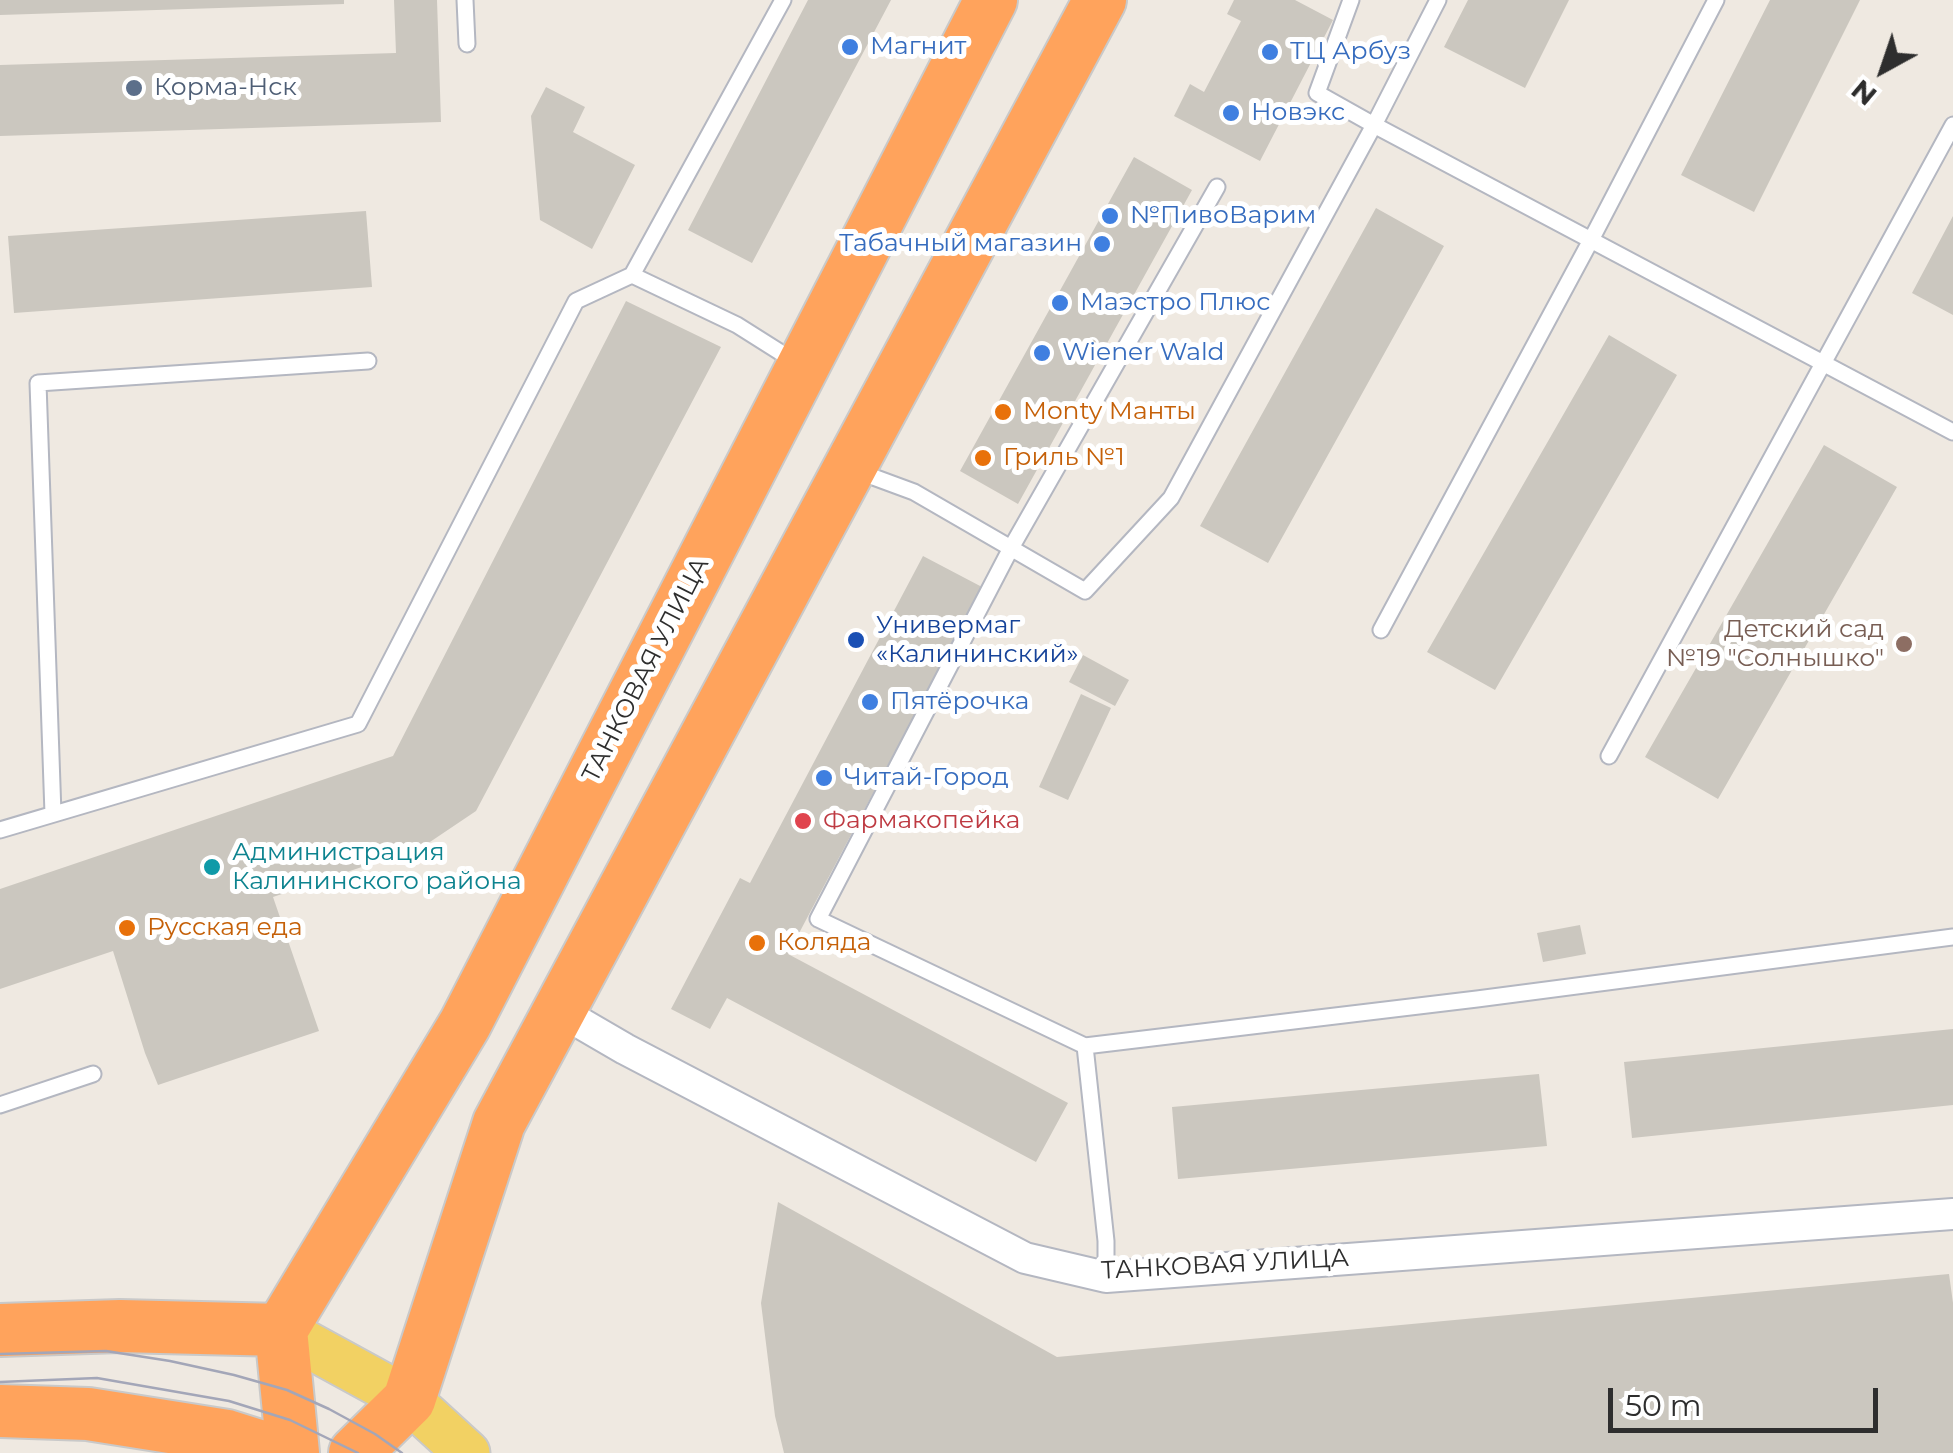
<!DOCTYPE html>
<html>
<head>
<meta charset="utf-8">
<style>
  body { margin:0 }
  #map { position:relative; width:1953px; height:1453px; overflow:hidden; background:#efe9e1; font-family:Montserrat,sans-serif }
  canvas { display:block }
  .north { position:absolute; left:1833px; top:20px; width:100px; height:100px; -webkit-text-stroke:8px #fff; paint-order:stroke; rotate:220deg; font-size:28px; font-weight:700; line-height:40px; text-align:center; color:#2e2e2e }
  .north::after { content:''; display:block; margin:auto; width:35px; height:45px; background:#2e2e2e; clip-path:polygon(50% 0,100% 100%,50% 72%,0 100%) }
  .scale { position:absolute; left:1608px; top:1388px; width:270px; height:45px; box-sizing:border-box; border:5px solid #2e2e2e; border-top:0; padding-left:12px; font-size:30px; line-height:35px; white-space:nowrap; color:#2e2e2e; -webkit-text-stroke:8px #fff; paint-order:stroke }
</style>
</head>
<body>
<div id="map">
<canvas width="1953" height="1453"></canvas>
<div class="north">N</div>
<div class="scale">50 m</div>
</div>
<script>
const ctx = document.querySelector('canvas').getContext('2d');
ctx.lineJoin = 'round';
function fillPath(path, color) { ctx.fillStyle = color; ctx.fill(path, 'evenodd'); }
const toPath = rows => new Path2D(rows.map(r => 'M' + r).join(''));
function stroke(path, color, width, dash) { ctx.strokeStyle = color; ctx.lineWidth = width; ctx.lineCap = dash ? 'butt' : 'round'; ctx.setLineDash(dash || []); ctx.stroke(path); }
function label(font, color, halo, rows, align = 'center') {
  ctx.font = font + ' Montserrat,sans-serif'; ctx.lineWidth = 10; ctx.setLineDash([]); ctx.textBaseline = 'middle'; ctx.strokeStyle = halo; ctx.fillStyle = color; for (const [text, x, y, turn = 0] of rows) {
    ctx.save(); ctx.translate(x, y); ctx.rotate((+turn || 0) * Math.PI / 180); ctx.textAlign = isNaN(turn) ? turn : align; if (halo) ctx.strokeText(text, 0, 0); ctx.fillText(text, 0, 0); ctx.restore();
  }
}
fillPath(toPath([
  [0,0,344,0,344,4,0,15],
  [394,0,437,0,441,122,0,136,0,65,396,53],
  [808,0,891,0,752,263,688,230],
  [1234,0,1295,0,1333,20,1260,161,1174,116,1190,84,1204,92,1241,21,1227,14],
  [1468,0,1569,0,1525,88,1444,47],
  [1770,0,1860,0,1754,212,1681,175],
  [546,87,585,107,573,132,635,165,592,249,540,220,531,116],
  [1134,157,1192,190,1018,504,960,471],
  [1376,208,1444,246,1268,563,1200,526],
  [366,211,372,287,14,313,8,236],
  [1953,216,1953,315,1912,293],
  [626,301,721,347,476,811,424,846,273,897,319,1031,158,1085,145,1053,113,951,0,989,0,889,393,756],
  [1609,335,1677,375,1495,690,1427,652],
  [1824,445,1897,487,1718,799,1645,757],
  [923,556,982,587,788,954,1068,1103,1036,1162,727,998,710,1029,671,1009,740,878,750,883],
  [1083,655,1129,680,1115,706,1069,682],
  [1081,694,1111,708,1068,800,1039,787],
  [1580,925,1586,954,1543,962,1537,933],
  [1953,1029,1953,1105,1632,1138,1624,1062],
  [1539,1074,1547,1146,1178,1179,1172,1107],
  [778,1202,1057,1357,1949,1274,1953,1303,1953,1453,784,1453,775,1416,761,1303]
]), '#cbc7bf');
const lane = toPath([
  [465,0,467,44],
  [783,0,632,275,737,325,794,361],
  [1351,0,1317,93,1374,125,1953,432],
  [1217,187,1011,548,818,919,1085,1046,1477,999,1953,937],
  [857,471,914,492,1085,591,1171,498,1374,125,1438,0],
  [1381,630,1591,240,1716,0],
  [1609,756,1953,125],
  [53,814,38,383,368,361],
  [0,830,358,724,576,301,632,275],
  [1085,1046,1106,1241,1106,1277],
  [0,1105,93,1074]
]);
const street = toPath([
  [558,1010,625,1049,1025,1258,1106,1277,1953,1214]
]);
const primary = toPath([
  [281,1330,409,1400,467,1453]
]);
const highway = toPath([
  [0,1330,120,1326,281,1330],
  [281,1330,465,1024,991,0],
  [281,1330,293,1453],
  [0,1411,88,1414,227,1436,281,1453],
  [355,1453,409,1400,499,1123,1100,0]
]);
stroke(lane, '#b4b7c1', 19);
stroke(street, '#b4b7c1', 34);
stroke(primary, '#c9c9c9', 49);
stroke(highway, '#c9c9c9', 56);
stroke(lane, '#fff', 15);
stroke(street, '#fff', 30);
stroke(primary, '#f2d163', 45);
stroke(highway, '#ffa35c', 52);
stroke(toPath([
  [0,1354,106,1351,170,1361,234,1375,287,1390,329,1409,375,1434,402,1453],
  [0,1382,97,1378,229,1401,290,1420,358,1453]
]), '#a3a6b8', 2.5);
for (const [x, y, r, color] of [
  [850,47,10,"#3f7fe0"],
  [1270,52,10,"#3f7fe0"],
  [134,88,10,"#5c6f8a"],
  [1231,113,10,"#3f7fe0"],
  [1110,216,10,"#3f7fe0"],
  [1102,244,10,"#3f7fe0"],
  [1060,303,10,"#3f7fe0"],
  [1042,353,10,"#3f7fe0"],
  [1003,412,10,"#e8710a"],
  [983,458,10,"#e8710a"],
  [856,640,10,"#1a4fb4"],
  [1904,644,10,"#8d6e63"],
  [870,702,10,"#3f7fe0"],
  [824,778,10,"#3f7fe0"],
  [803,821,10,"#e0444e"],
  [212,867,10,"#0f9aa8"],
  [127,928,10,"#e8710a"],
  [757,943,10,"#e8710a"]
]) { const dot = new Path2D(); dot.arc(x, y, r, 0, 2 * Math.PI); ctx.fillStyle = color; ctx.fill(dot); stroke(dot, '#fff', 4); }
label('25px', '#366cbe', '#fff', [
  ["Магнит",870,47],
  ["ТЦ Арбуз",1290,52],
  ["Новэкс",1251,113],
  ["№ПивоВарим",1130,216],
  ["Табачный магазин",1082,244,"right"],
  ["Маэстро Плюс",1080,303],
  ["Wiener Wald",1062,353],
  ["Пятёрочка",890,702],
  ["Читай-Город",844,778]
], 'left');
label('25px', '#4e5e75', '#fff', [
  ["Корма-Нск",154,88]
], 'left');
label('25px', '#c56008', '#fff', [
  ["Monty Манты",1023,412],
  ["Гриль №1",1003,458],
  ["Русская еда",147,928],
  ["Коляда",777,943]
], 'left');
label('25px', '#164399', '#fff', [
  ["Универмаг",876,626],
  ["«Калининский»",876,655]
], 'left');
label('25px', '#785e54', '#fff', [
  ["Детский сад",1884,630],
  ["№19 \"Солнышко\"",1884,659]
], 'right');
label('25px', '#2e2e2e', '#fff', [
  ["ТАНКОВАЯ УЛИЦА",646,670,-63],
  ["ТАНКОВАЯ УЛИЦА",1225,1265,-3]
]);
label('25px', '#be3a42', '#fff', [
  ["Фармакопейка",823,821]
], 'left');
label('25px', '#0d838f', '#fff', [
  ["Администрация",232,853],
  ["Калининского района",232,882]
], 'left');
</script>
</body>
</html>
